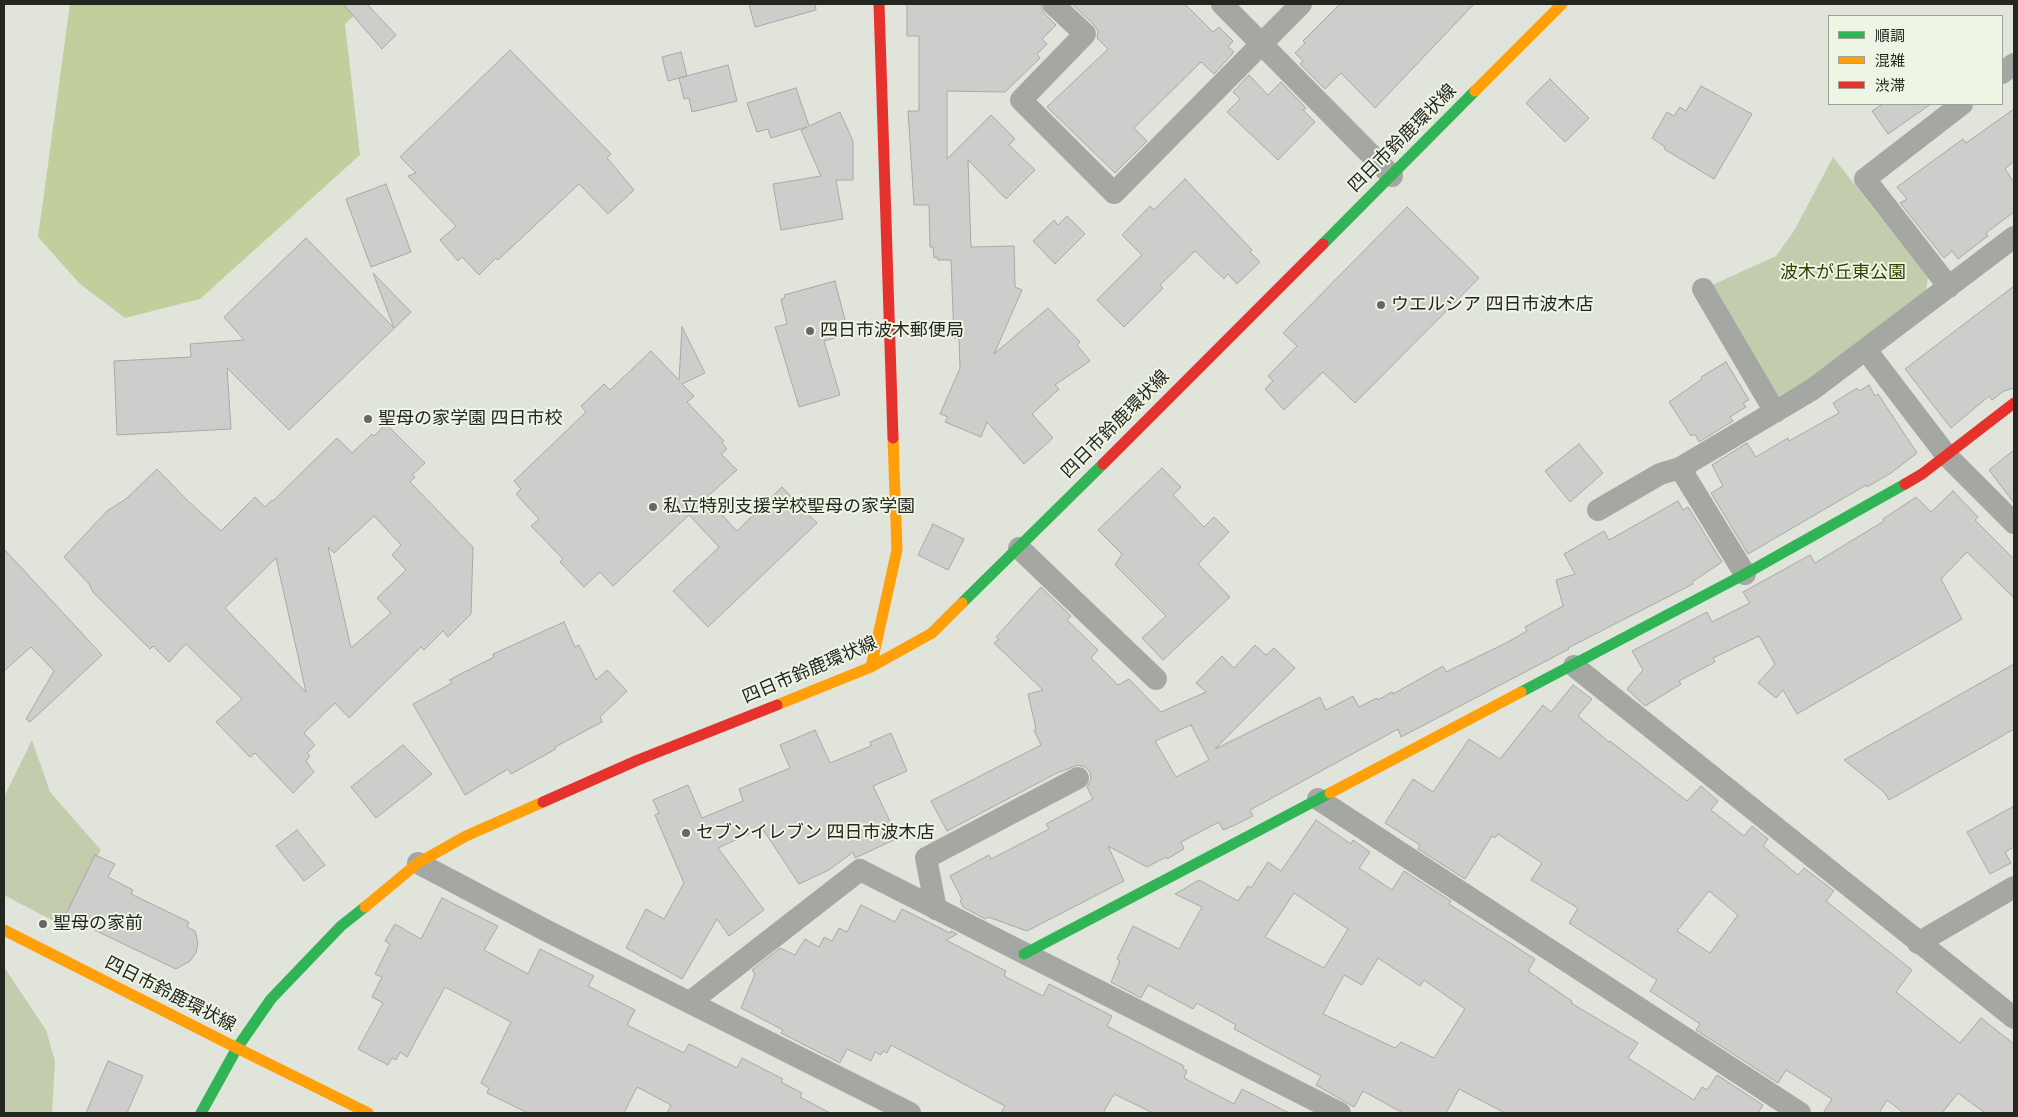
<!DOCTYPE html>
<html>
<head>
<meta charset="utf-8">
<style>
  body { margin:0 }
  #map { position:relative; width:2018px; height:1117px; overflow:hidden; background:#e1e4db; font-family:Roboto,"Noto Sans JP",sans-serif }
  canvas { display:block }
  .frame { position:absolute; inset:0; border:5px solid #242620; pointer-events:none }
  .legend { position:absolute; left:1828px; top:15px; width:175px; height:90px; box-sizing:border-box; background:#eff5e4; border:1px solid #9ea296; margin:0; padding:6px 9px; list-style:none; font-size:15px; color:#242620 }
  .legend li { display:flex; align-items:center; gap:10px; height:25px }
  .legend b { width:25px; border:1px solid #9ea296 }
</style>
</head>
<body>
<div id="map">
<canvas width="2018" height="1117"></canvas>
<div class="frame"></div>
<ul class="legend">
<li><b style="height:6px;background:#30b455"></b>順調</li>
<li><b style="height:6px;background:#ff9f0a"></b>混雑</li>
<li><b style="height:6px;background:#e5322d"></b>渋滞</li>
</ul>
</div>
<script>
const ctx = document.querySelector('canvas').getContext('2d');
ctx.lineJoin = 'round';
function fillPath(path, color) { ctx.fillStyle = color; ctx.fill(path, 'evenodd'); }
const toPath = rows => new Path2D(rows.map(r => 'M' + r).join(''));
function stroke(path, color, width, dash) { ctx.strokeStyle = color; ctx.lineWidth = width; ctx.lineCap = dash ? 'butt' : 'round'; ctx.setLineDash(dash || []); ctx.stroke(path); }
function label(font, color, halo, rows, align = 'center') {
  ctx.font = font + ' Roboto,"Noto Sans JP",sans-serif'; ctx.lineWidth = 4; ctx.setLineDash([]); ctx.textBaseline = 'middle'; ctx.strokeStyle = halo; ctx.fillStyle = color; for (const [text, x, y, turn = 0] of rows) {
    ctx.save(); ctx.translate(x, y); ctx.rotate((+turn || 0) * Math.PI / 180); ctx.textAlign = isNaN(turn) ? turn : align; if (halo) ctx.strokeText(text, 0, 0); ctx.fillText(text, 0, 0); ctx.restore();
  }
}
fillPath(toPath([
  [1833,157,1928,278,1926,290,1813,377,1776,397,1710,286,1776,256,1794,231],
  [32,740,50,792,101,850,61,925,4,895,4,797],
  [4,967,46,1030,55,1061,52,1113,4,1113]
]), '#c3cdad');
fillPath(toPath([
  [70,4,366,4,345,24,360,155,200,299,125,318,80,284,38,237]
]), '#c1cf9d');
const building = toPath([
  [343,4,367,4,396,35,382,49,343,4],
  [749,4,815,4,816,10,755,27,749,4],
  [907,4,1040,4,1044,13,1056,25,1042,39,1047,44,1037,54,1040,58,1005,92,947,91,947,159,991,115,1015,139,1009,145,1035,170,1006,199,968,160,971,247,1014,246,1015,287,1022,290,994,354,1048,308,1080,342,1077,345,1090,361,1055,385,1059,389,1032,414,1053,438,1024,464,987,422,981,437,945,422,948,417,940,414,960,368,959,338,954,338,951,260,938,260,937,257,934,258,933,247,930,247,929,205,914,205,908,111,919,111,919,36,907,36,907,4],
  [1072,4,1185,4,1213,32,1219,27,1233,41,1228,47,1234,52,1214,74,1201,62,1134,128,1147,141,1115,173,1047,107,1108,49,1097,38,1098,31,1094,25,1072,4],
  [1340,4,1474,4,1375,108,1341,73,1325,89,1300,64,1303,61,1295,53,1305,43,1303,41,1340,4],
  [510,50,611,154,607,158,634,190,608,214,579,184,498,260,496,258,479,275,462,257,458,261,440,240,456,226,408,176,416,173,400,157,510,50],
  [681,52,687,76,668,81,662,57,681,52],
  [728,65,737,101,692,112,689,98,684,99,679,78,728,65],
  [1249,75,1268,95,1281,82,1306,108,1303,110,1315,122,1278,160,1227,112,1240,99,1233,92,1249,75],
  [1550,79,1589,118,1565,142,1526,103,1550,79],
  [1701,86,1752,114,1714,179,1664,149,1665,147,1652,138,1667,112,1674,116,1680,107,1686,111,1701,86],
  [796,88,809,126,840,112,853,141,853,180,836,180,843,219,781,230,773,184,821,176,801,130,807,127,771,138,768,129,757,132,747,103,796,88],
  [1883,104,1931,104,1888,134,1872,111,1883,104],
  [2014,109,2014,161,2005,169,2014,182,2014,212,1986,233,1988,236,1958,259,1952,251,1944,258,1900,203,1907,199,1897,187,1963,139,1966,143,2014,109],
  [1185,179,1252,250,1250,252,1260,262,1237,284,1228,274,1224,279,1195,251,1160,285,1163,288,1124,327,1097,300,1142,255,1122,235,1150,206,1154,210,1185,179],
  [386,184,411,252,371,267,346,199,386,184],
  [1407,207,1479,278,1355,403,1323,372,1284,410,1265,389,1273,381,1268,376,1297,346,1283,333,1407,207],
  [1067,216,1085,234,1055,264,1033,241,1054,220,1058,225,1067,216],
  [306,238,394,328,373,273,411,312,289,430,227,368,231,429,117,435,114,361,191,357,190,344,244,340,224,317,306,238],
  [835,281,846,324,843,325,846,335,824,341,840,395,799,407,775,327,787,324,781,299,785,298,784,295,835,281],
  [2014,286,2014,388,2004,391,1992,400,1989,396,1951,428,1905,369,2014,286],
  [682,327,705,373,682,384,694,396,687,402,724,441,722,443,727,449,721,454,737,470,706,498,737,531,782,487,817,523,708,627,673,591,719,547,689,515,613,586,600,572,584,587,560,562,563,559,531,526,539,519,516,494,521,489,514,481,586,412,581,406,604,384,610,390,651,351,679,380,682,327],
  [1726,362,1749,400,1743,403,1746,407,1730,417,1733,421,1699,442,1695,434,1691,436,1669,402,1702,379,1701,377,1726,362],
  [1869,385,1875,396,1878,394,1917,453,1891,473,1867,487,1866,485,1748,554,1711,493,1723,486,1712,465,1747,443,1756,457,1788,438,1789,441,1839,413,1833,403,1857,388,1859,391,1869,385],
  [386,424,425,463,412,475,415,477,410,482,473,547,471,614,448,637,443,631,424,650,421,647,349,718,335,703,304,733,315,745,307,753,310,756,306,761,314,772,293,793,255,753,250,757,216,722,242,699,186,644,169,662,153,646,150,649,93,592,89,584,64,557,107,511,126,499,157,469,187,500,221,531,255,497,265,507,272,500,273,501,337,438,352,453,372,434,374,436,386,424],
  [374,516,401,545,392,555,406,570,377,598,391,613,351,648,328,547,334,553,374,516],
  [276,558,306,692,225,608,276,558],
  [1579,444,1603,473,1570,502,1545,471,1579,444],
  [2014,450,2014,503,1989,470,2014,450],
  [1162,468,1181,487,1173,495,1204,527,1214,517,1229,532,1198,564,1230,597,1163,660,1142,638,1166,616,1115,565,1122,554,1098,530,1162,468],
  [1953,491,1978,517,1975,520,2014,559,2014,598,1967,552,1941,579,1962,619,1797,714,1783,690,1776,698,1758,683,1775,664,1759,636,1713,658,1715,662,1679,681,1681,684,1645,706,1627,689,1643,670,1632,651,1707,612,1712,622,1750,603,1743,592,1810,555,1815,563,1884,521,1883,519,1916,497,1931,512,1953,491],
  [1678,501,1683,510,1688,507,1722,562,1692,582,1693,584,1568,648,1569,649,1401,737,1398,729,1250,810,1253,816,1235,825,1223,830,1219,822,1181,842,1184,849,1167,859,1166,857,1147,867,1108,846,1124,881,1027,931,988,917,985,919,963,907,960,901,962,899,950,876,989,855,991,859,1049,829,1046,824,1093,799,1087,787,1091,779,1090,772,1085,767,1078,765,1057,773,947,831,931,801,1041,745,1034,730,1036,729,1028,694,1043,690,994,643,999,639,996,637,1041,587,1071,616,1067,620,1098,650,1091,658,1118,685,1129,679,1161,712,1206,692,1196,683,1222,656,1234,668,1255,645,1266,655,1274,648,1295,668,1215,749,1320,697,1326,710,1353,696,1359,707,1377,698,1378,700,1392,692,1393,694,1443,666,1446,672,1506,643,1527,631,1525,627,1563,606,1556,580,1575,574,1564,554,1604,531,1609,540,1678,501],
  [1191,725,1209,760,1176,777,1155,741,1191,725],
  [933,524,964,539,948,570,918,555,933,524],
  [4,549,102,655,30,722,26,719,54,671,31,647,4,671,4,549],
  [564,622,575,647,579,645,596,680,607,670,627,691,600,717,602,722,555,747,556,749,511,774,508,769,465,795,413,704,452,683,449,680,494,657,493,654,564,622],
  [2014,664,2014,729,1983,747,1889,800,1884,792,1844,760,2014,664],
  [1573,685,1592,699,1578,716,1609,742,1610,741,1687,801,1701,786,1718,801,1711,810,1744,836,1752,826,1768,839,1763,846,1798,875,1804,868,1834,891,1826,901,1912,970,1896,992,1960,1043,1981,1018,2014,1044,2014,1113,1985,1113,1958,1093,1942,1113,1904,1113,1887,1100,1879,1113,1823,1113,1832,1099,1786,1070,1778,1083,1696,1030,1700,1024,1650,991,1657,980,1569,923,1578,908,1531,880,1542,863,1498,834,1495,838,1492,836,1465,879,1418,849,1420,845,1385,823,1413,779,1433,792,1469,739,1500,759,1543,705,1551,712,1573,685],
  [1709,891,1738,915,1710,953,1677,931,1709,891],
  [815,730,830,763,871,746,870,742,891,733,907,771,873,786,898,838,855,858,853,852,829,870,799,884,762,828,718,848,764,910,729,936,717,919,682,979,626,948,646,909,664,919,684,883,655,815,659,813,653,800,688,785,702,818,743,801,739,789,790,768,780,745,815,730],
  [403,745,432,774,376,818,351,787,403,745],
  [2014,806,2014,847,2005,852,2011,863,1990,874,1967,832,2014,806],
  [1316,820,1351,844,1353,840,1370,852,1359,868,1392,890,1404,871,1451,901,1449,904,1535,959,1528,971,1572,1001,1571,1003,1638,1043,1628,1058,1694,1100,1702,1087,1707,1090,1717,1075,1763,1105,1758,1113,1505,1113,1459,1089,1446,1113,1403,1113,1363,1091,1354,1107,1316,1085,1321,1076,1234,1029,1236,1025,1197,1003,1193,1009,1148,985,1141,998,1111,982,1120,961,1117,959,1133,926,1179,949,1202,907,1175,894,1199,880,1238,901,1248,886,1251,888,1268,862,1281,871,1316,820],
  [1294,893,1348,929,1324,968,1265,937,1294,893],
  [1378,958,1420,986,1424,980,1465,1009,1434,1058,1401,1042,1395,1048,1323,1014,1344,975,1362,985,1378,958],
  [297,830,325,865,304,881,276,846,297,830],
  [95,855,115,864,108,877,133,890,131,894,189,922,187,927,195,931,198,943,196,953,190,961,176,969,65,916,95,855],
  [442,898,498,926,484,950,528,974,540,949,594,976,588,986,635,1010,627,1025,684,1053,689,1044,737,1068,742,1058,783,1079,781,1082,802,1093,800,1097,830,1113,667,1113,671,1105,637,1087,624,1113,528,1113,487,1093,489,1088,481,1083,511,1022,445,987,407,1057,400,1052,396,1060,392,1058,388,1065,358,1049,383,1003,372,997,382,977,375,974,390,944,385,941,395,924,421,939,442,898],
  [861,905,895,922,902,909,950,933,951,931,957,934,946,940,1006,971,1004,976,1043,996,1049,984,1112,1016,1107,1026,1184,1066,1183,1069,1187,1071,1184,1078,1234,1104,1242,1089,1289,1113,1153,1113,1114,1094,1103,1113,1001,1113,1005,1106,891,1045,887,1053,883,1051,881,1055,875,1052,871,1061,847,1049,840,1063,781,1033,783,1030,741,1008,755,974,752,970,780,948,795,955,805,939,819,947,824,937,832,941,839,928,847,932,861,905],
  [108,1061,143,1076,127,1113,86,1113,108,1061]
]);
fillPath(building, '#cdcdcb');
stroke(building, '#a8a8a6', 1);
stroke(toPath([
  [1053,4,1085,34,1021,100,1114,193,1301,4],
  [1222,4,1392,176],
  [2002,73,2014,64],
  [1949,287,1865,179,1962,104],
  [1703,289,1775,412],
  [1866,350,1947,456,2014,523],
  [1598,510,1660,474,1680,468],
  [1019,548,1156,679],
  [1745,574,1680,468,1813,389,2014,237],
  [1574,666,2014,1018],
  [1318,799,1800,1113],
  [418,863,547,931,910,1113],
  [936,909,926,858,1078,778],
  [1918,943,2014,887],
  [690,1002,860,870,1340,1113]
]), '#a5a7a2', 22);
stroke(toPath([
  [1323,244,1475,91],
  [962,603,1103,464],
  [1521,692,1745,574,1905,484],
  [1024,954,1330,793],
  [201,1113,237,1048,271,999,341,926,365,907]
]), '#30b455', 11);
stroke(toPath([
  [1475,91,1562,4],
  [871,667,897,550,893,438],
  [777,705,871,667,932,633,962,603],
  [1330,793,1521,692],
  [365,907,418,863,466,836,543,802],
  [4,930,237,1048],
  [237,1048,368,1113]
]), '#ff9f0a', 11);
stroke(toPath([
  [879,4,893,438],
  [1103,464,1323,244],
  [1905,484,1922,474,2014,403],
  [543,802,638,760,777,705]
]), '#e5322d', 11);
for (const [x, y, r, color] of [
  [1381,305,5,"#666861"],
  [810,331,5,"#666861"],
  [368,419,5,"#666861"],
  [653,507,5,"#666861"],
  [686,833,5,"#666861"],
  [43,924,5,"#666861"]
]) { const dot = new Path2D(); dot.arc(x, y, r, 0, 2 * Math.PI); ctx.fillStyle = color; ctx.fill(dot); stroke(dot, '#eff5e4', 2); }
label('18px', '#242620', '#eff5e4', [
  ["四日市鈴鹿環状線",1403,139,-45],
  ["四日市鈴鹿環状線",1116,425,-45],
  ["四日市鈴鹿環状線",810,671,-23],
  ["四日市鈴鹿環状線",170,995,27]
]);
label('18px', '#334100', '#eff5e4', [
  ["波木が丘東公園",1843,273]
]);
label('18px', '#242620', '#eff5e4', [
  ["ウエルシア 四日市波木店",1391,305],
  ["四日市波木郵便局",820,331],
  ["聖母の家学園 四日市校",378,419],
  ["私立特別支援学校聖母の家学園",663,507],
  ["セブンイレブン 四日市波木店",696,833],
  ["聖母の家前",53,924]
], 'left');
</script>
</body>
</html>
